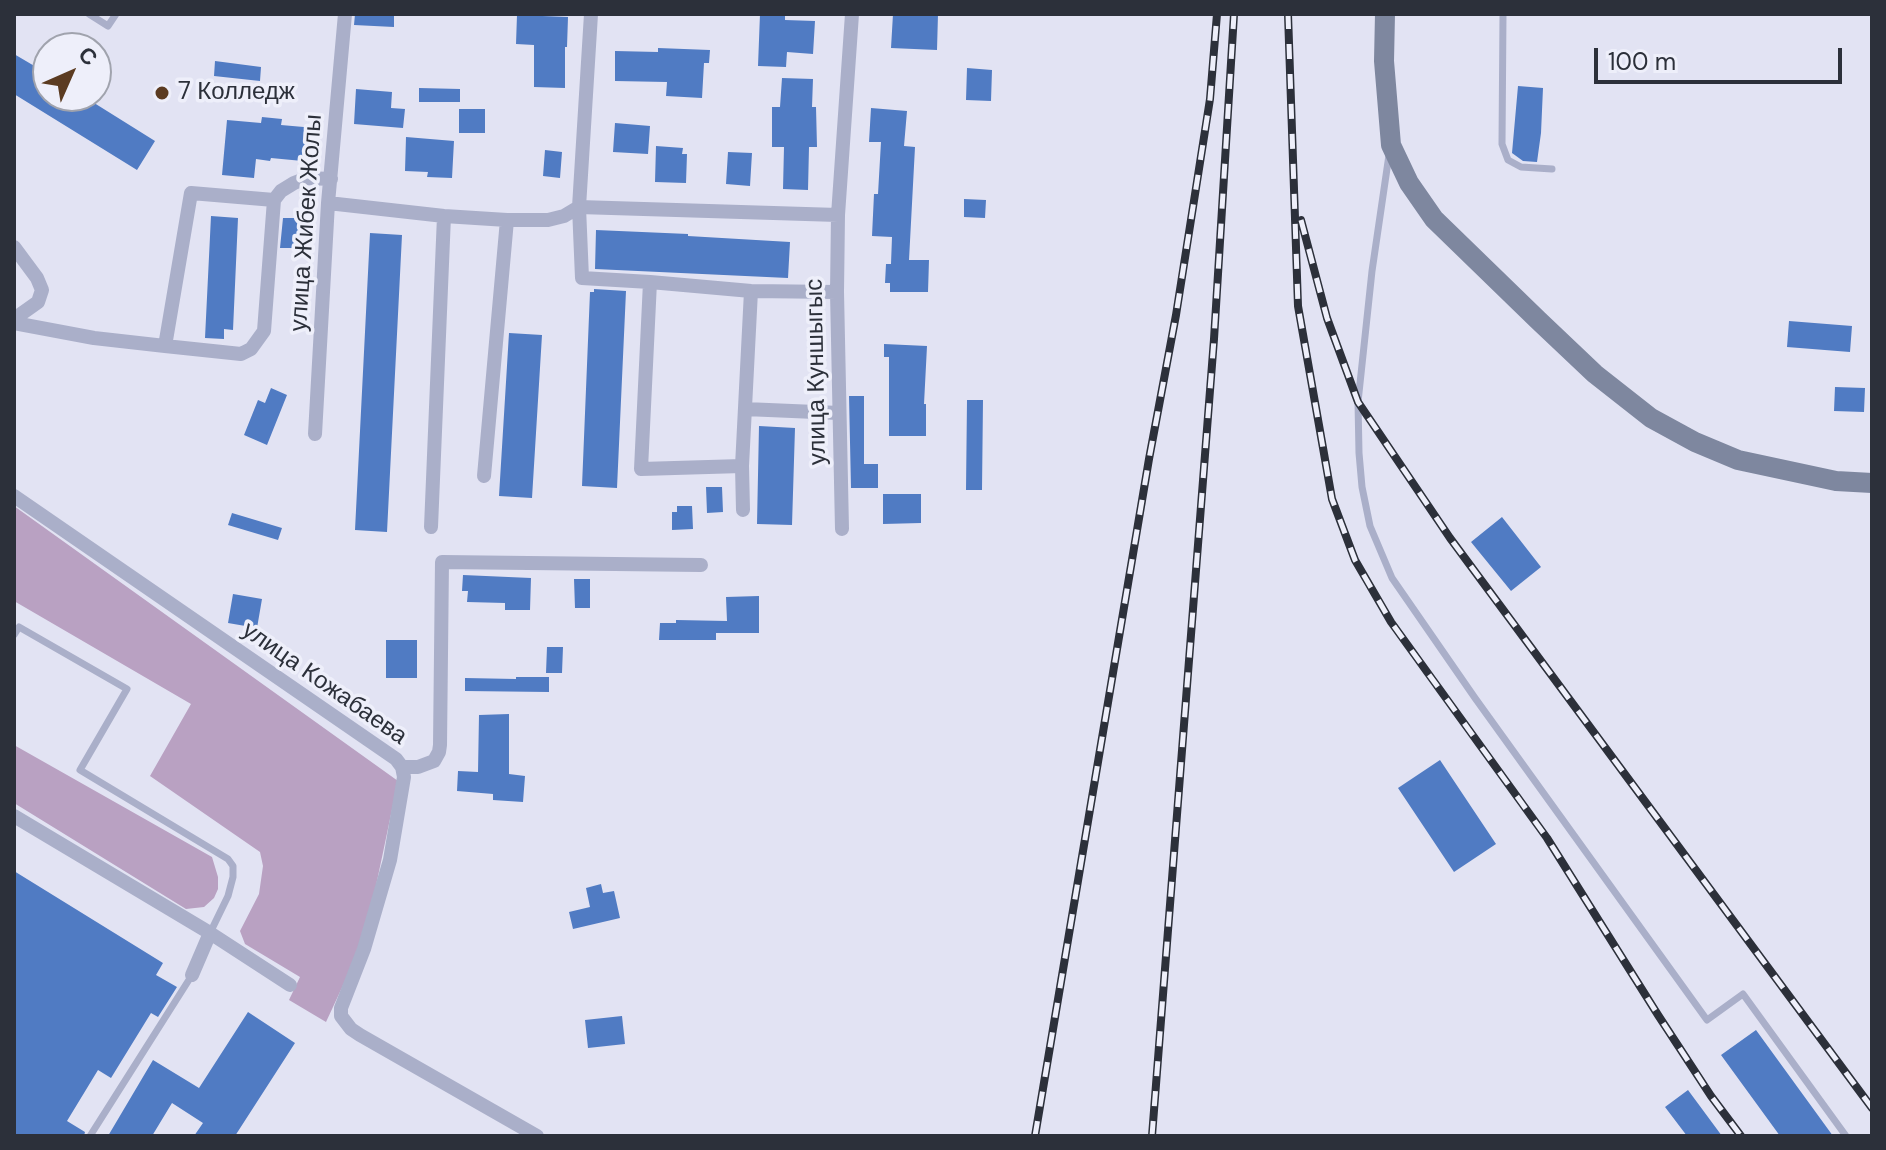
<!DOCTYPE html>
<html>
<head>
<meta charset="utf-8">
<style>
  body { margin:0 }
  #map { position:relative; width:1886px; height:1150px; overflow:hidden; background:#e2e3f3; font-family:"DM Sans",sans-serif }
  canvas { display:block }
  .frame { position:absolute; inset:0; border:16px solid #2c303a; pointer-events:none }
  .north { position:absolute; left:32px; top:32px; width:80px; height:80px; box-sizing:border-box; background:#eeeffa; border:2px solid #a0a3ad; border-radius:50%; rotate:45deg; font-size:22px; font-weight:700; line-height:32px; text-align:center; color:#2c303a }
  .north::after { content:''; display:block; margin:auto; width:28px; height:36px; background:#5b3b21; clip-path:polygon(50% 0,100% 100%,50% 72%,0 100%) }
  .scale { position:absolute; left:1594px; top:48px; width:248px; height:36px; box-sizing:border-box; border:4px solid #2c303a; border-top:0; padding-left:10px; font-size:24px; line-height:28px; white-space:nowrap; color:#2c303a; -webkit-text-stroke:6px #eeeffa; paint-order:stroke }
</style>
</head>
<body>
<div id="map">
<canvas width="1886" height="1150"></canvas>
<div class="frame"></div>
<div class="north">С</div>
<div class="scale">100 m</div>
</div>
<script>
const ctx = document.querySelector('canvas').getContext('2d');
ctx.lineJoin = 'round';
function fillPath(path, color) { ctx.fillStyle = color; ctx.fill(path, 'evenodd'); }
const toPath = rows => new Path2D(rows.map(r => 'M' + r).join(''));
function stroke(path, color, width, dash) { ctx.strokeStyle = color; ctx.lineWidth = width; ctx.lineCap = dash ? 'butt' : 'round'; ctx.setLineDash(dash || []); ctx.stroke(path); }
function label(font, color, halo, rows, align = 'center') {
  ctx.font = font + ' "DM Sans",sans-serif'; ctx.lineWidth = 7; ctx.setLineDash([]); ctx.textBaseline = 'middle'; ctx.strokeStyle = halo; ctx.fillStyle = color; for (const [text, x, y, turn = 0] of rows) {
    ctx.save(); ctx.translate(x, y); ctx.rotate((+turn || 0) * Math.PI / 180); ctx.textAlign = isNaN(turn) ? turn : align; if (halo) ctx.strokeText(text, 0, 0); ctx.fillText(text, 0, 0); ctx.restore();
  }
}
fillPath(toPath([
  [14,506,398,781,365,938,326,1022,289,1000,300,977,245,944,240,931,259,894,263,866,260,852,150,776,191,704,14,601],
  [14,745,212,857,218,877,218,889,214,898,204,907,186,909,14,803]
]), '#b9a1c2');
fillPath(toPath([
  [355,14,394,14,394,27,354,25],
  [760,14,785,14,785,20,815,21,813,54,787,52,786,67,758,66],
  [893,14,938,14,937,50,891,48],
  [517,15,568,17,567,47,565,47,565,88,534,87,534,45,516,44],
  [658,48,710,50,709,63,704,63,702,98,666,96,667,82,615,81,615,51,658,52],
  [14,54,48,74,48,96,83,96,155,141,137,170,14,94],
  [215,61,261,67,260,81,214,76],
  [967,68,992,70,991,101,966,100],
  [782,78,813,79,812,107,816,107,817,147,809,147,808,190,783,189,784,147,772,147,772,107,780,107],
  [1518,86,1543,88,1541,133,1537,162,1523,161,1512,153],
  [419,88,460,89,460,102,419,102],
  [356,89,392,92,391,108,405,109,403,128,354,124],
  [871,108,907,111,904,146,915,147,909,260,929,260,928,292,890,292,890,283,885,283,886,264,891,264,892,237,872,236,874,194,878,194,881,142,869,142],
  [459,109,485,109,485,133,459,133],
  [262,117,282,119,281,125,315,128,313,162,271,158,270,161,256,159,254,178,222,175,227,120,261,123],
  [615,123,650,126,648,154,613,152],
  [406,137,454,141,452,178,427,177,428,172,405,171],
  [656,146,683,148,682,154,687,154,686,183,655,182],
  [545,150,562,152,560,178,543,176],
  [728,152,752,153,750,186,726,184],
  [964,199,986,200,985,218,964,217],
  [211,216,238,218,233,330,224,329,224,339,205,338],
  [283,218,311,218,311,248,280,248],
  [596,230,688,234,688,236,790,242,788,278,595,269],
  [370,233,402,235,387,532,355,530],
  [594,289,626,291,617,488,582,486,590,292,594,292],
  [1789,321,1852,326,1850,352,1787,347],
  [509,333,542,335,532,498,499,496],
  [884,344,927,346,924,404,926,404,926,436,889,436,889,357,884,357],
  [1835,387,1865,388,1864,412,1834,411],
  [271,388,287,395,267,445,244,435,258,400,265,403],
  [849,396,864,396,864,464,878,464,878,488,851,488],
  [967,400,983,400,982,490,966,490],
  [759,426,795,428,792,525,757,524],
  [706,487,722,487,723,512,707,513],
  [883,494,921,494,921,523,883,524],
  [677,506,692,506,693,529,672,530,672,512,677,512],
  [232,513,282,528,278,540,228,525],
  [1502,517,1541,567,1511,591,1471,542],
  [463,575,531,578,530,610,505,610,505,603,467,602,468,591,462,591],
  [574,579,590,579,590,608,575,608],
  [233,594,262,599,257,628,228,623],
  [759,596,759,633,716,633,716,640,659,640,660,623,676,623,676,620,727,621,726,597],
  [386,640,417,640,417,678,386,678],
  [547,647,563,647,562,673,546,673],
  [516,677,549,677,549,692,465,691,465,678,516,679],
  [509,714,509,774,525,776,523,802,493,800,493,794,457,791,458,771,478,772,479,715],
  [1440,760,1496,844,1454,872,1398,788],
  [14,871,163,963,156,975,177,987,158,1017,151,1013,111,1078,98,1070,67,1121,85,1132,84,1136,14,1136],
  [601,884,603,893,614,891,620,918,573,929,569,912,590,907,586,888],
  [248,1012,295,1043,235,1136,194,1136,203,1123,172,1103,152,1136,108,1136,153,1060,199,1088],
  [622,1016,625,1044,588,1048,585,1020],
  [1756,1030,1833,1136,1780,1136,1721,1055],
  [1688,1090,1722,1136,1687,1136,1665,1107]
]), '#507bc3');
stroke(toPath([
  [89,14,108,26,116,14],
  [1503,14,1502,144,1508,160,1521,167,1552,169],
  [1389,155,1372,271,1358,402,1359,453,1362,487,1370,526,1392,578,1475,698,1707,1020,1743,994,1846,1136],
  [14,635,19,627,127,689,80,770,228,859,233,866,233,877,228,896,210,933],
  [90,1136,192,975]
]), '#aaafc9', 7);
stroke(toPath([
  [591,14,579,207,582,278,650,282,751,291,837,292],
  [328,203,444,216,507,220,548,220,564,216,579,207,838,215],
  [14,247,37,278,42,290,38,302,14,319],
  [650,282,641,469,742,466],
  [14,323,94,338,165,346,241,354,251,349,264,331,274,200,281,191,294,183,307,178,331,179],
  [165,346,191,193,274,200],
  [745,409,839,413],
  [315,434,328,203,345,14],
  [484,476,507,220],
  [14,496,396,759,402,767,404,777,390,860,364,949,341,1008,341,1016,351,1029,360,1035,537,1136],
  [743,510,742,466,751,291],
  [431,527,444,216],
  [842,529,837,292,838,215,852,14],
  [402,767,418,767,434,761,439,752,440,745,442,562,701,565],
  [14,816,210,933,290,985],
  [192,975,210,933]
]), '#aaafc9', 14);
stroke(toPath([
  [1385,14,1384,61,1391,145,1409,183,1434,219,1538,320,1595,374,1651,418,1695,442,1738,460,1836,481,1872,483]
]), '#7e879f', 20);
const rail = toPath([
  [1288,14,1298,306,1332,499,1355,560,1391,622,1547,838,1658,1015,1711,1096,1741,1136],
  [1301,220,1327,318,1358,402,1450,538,1872,1108],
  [1035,1136,1149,459,1176,315,1210,99,1217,14],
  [1152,1136,1214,339,1234,14]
]);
stroke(rail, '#2c303a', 8);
stroke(rail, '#eeeffa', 5, [15]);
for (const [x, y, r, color] of [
  [162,93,8,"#5b3b21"]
]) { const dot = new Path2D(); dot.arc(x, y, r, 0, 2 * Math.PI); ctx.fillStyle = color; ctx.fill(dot); stroke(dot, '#eeeffa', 3); }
label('24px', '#2c303a', '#eeeffa', [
  ["7 Колледж",178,93]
], 'left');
label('24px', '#2c303a', '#eeeffa', [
  ["улица Жибек Жолы",307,223,-86],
  ["улица Куншыгыс",817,372,-91],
  ["улица Кожабаева",324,684,35]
]);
</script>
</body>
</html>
